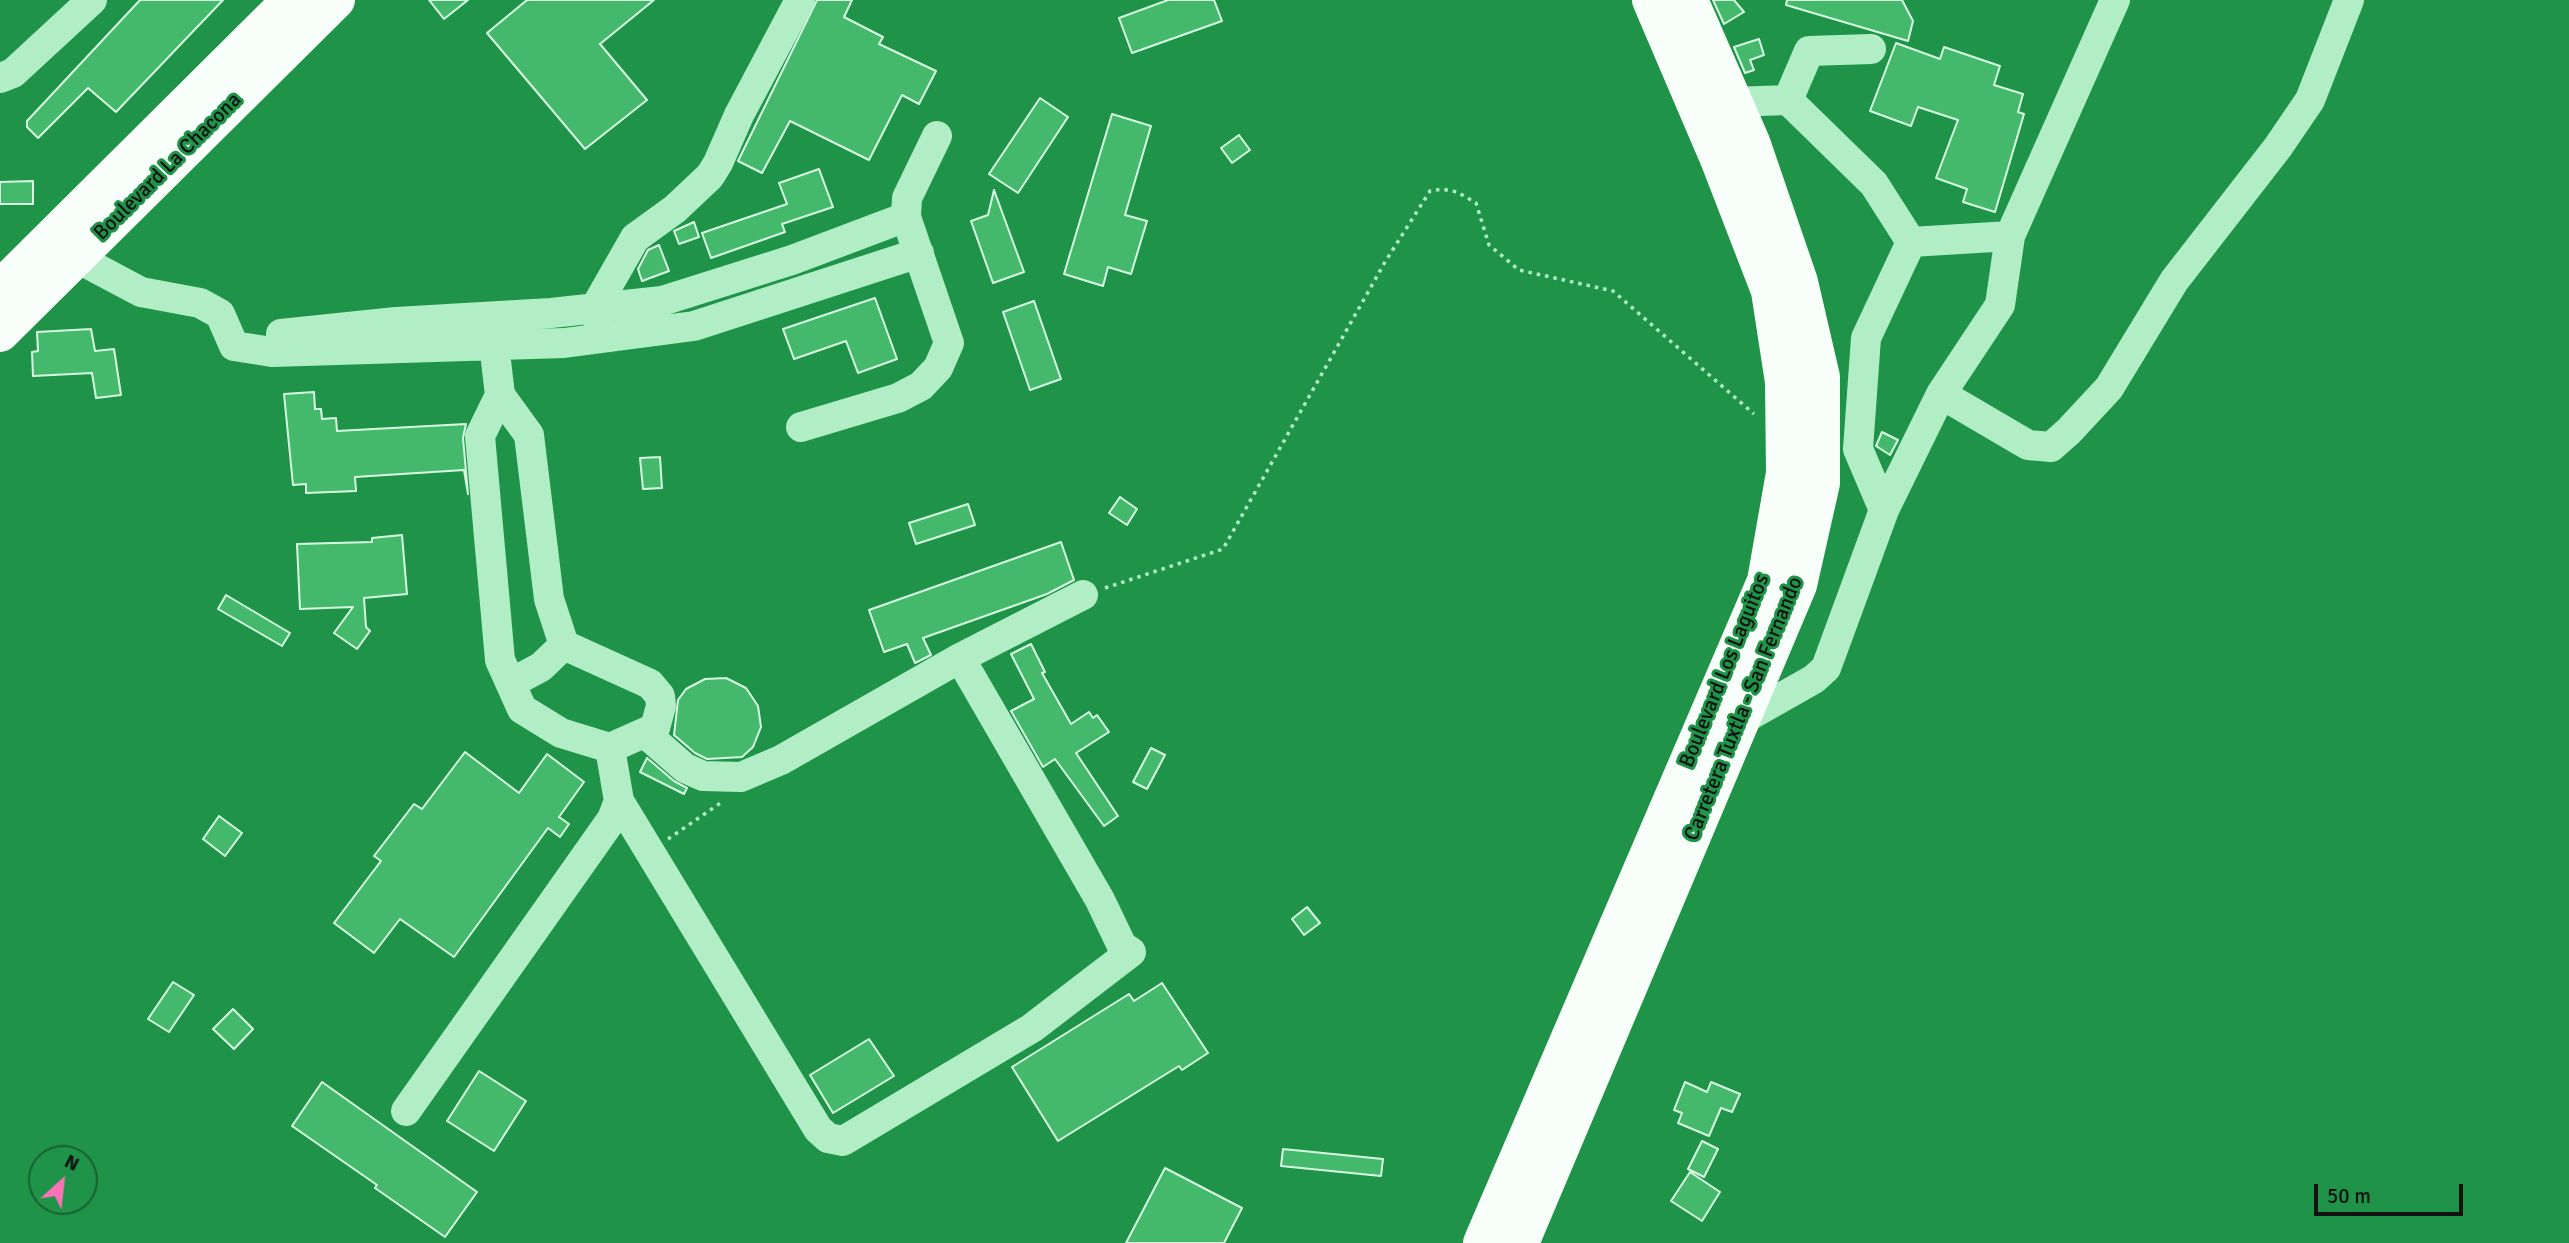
<!DOCTYPE html>
<html>
<head>
<meta charset="utf-8">
<style>
  body { margin:0 }
  #map { position:relative; width:2569px; height:1243px; overflow:hidden; background:#1f9348; font-family:Signika,sans-serif }
  canvas { display:block }
  .north { position:absolute; left:28px; top:1145px; width:70px; height:70px; box-sizing:border-box; background:#1f9348; border:2px solid #195f32; border-radius:50%; rotate:27deg; font-size:19px; font-weight:700; line-height:28px; text-align:center; color:#111 }
  .north::after { content:''; display:block; margin:auto; width:24px; height:32px; background:#fb72b7; clip-path:polygon(50% 0,100% 100%,50% 72%,0 100%) }
  .scale { position:absolute; left:2314px; top:1184px; width:149px; height:32px; box-sizing:border-box; border:4px solid #111; border-top:0; padding-left:9px; font-size:21px; line-height:24px; white-space:nowrap; color:#111; -webkit-text-stroke:5px #1f9348; paint-order:stroke }
</style>
</head>
<body>
<div id="map">
<canvas width="2569" height="1243"></canvas>
<div class="north">N</div>
<div class="scale">50 m</div>
</div>
<script>
const ctx = document.querySelector('canvas').getContext('2d');
ctx.lineJoin = 'round';
function fillPath(path, color) { ctx.fillStyle = color; ctx.fill(path, 'evenodd'); }
const toPath = rows => new Path2D(rows.map(r => 'M' + r).join(''));
function stroke(path, color, width, dash) { ctx.strokeStyle = color; ctx.lineWidth = width; ctx.lineCap = dash ? 'butt' : 'round'; ctx.setLineDash(dash || []); ctx.stroke(path); }
function label(font, color, halo, rows, align = 'center') {
  ctx.font = font + ' Signika,sans-serif'; ctx.lineWidth = 6; ctx.setLineDash([]); ctx.textBaseline = 'middle'; ctx.strokeStyle = halo; ctx.fillStyle = color; for (const [text, x, y, turn = 0] of rows) {
    ctx.save(); ctx.translate(x, y); ctx.rotate((+turn || 0) * Math.PI / 180); ctx.textAlign = isNaN(turn) ? turn : align; if (halo) ctx.strokeText(text, 0, 0); ctx.fillText(text, 0, 0); ctx.restore();
  }
}
const building = toPath([
  [140,0,223,0,116,112,88,88,38,138,27,127,27,121,140,0],
  [429,0,468,0,444,19,429,0],
  [527,0,654,0,600,44,647,100,585,149,487,33,527,0],
  [817,0,852,0,844,17,883,37,879,44,936,71,919,104,902,95,869,160,790,121,762,173,738,161,817,0],
  [1168,0,1214,0,1222,21,1132,53,1119,18,1168,0],
  [1713,0,1734,0,1744,12,1724,24,1713,0],
  [1787,0,1902,0,1913,21,1908,41,1786,5,1787,0],
  [1759,39,1764,55,1750,60,1754,70,1745,73,1734,47,1759,39],
  [1896,43,1940,59,1944,47,2000,66,1994,85,2023,94,2018,112,2024,114,1995,212,1963,202,1967,189,1936,178,1958,120,1918,107,1911,126,1870,111,1896,43],
  [1040,98,1068,117,1018,193,989,174,1040,98],
  [1112,114,1151,126,1125,215,1147,221,1131,274,1108,267,1103,286,1064,274,1112,114],
  [1239,135,1250,150,1232,163,1221,148,1239,135],
  [819,169,833,207,782,224,785,232,711,258,702,233,787,204,779,183,819,169],
  [33,181,33,204,0,204,0,182,33,181],
  [994,190,1024,272,993,283,971,221,988,215,994,190],
  [694,222,699,237,679,244,674,231,694,222],
  [659,245,669,271,642,281,638,269,648,250,659,245],
  [875,298,897,359,858,373,846,341,794,359,783,329,875,298],
  [1034,301,1061,379,1030,390,1003,312,1034,301],
  [91,329,95,351,114,349,121,395,96,398,92,373,33,376,32,352,38,351,37,332,91,329],
  [314,392,315,409,321,409,322,419,336,418,337,431,466,424,463,438,468,494,464,470,355,477,356,491,306,493,306,484,293,485,284,394,314,392],
  [1882,432,1898,440,1890,455,1876,446,1882,432],
  [660,457,662,488,643,489,640,458,660,457],
  [1120,497,1137,509,1127,525,1109,513,1120,497],
  [968,504,975,525,916,544,909,523,968,504],
  [402,535,407,594,364,598,366,627,370,631,357,649,334,633,353,607,300,609,297,544,372,542,372,538,402,535],
  [1061,542,1074,580,1047,594,923,638,931,655,915,663,907,644,884,652,869,610,1061,542],
  [226,595,290,633,282,646,218,609,226,595],
  [1031,644,1045,672,1042,673,1071,724,1089,712,1093,718,1097,715,1109,732,1076,753,1118,816,1104,826,1055,759,1043,767,1011,711,1034,699,1011,654,1031,644],
  [726,678,746,688,758,706,761,727,753,747,742,757,707,759,695,753,674,735,678,700,686,689,705,679,726,678],
  [1151,748,1165,755,1147,789,1133,782,1151,748],
  [465,752,519,793,547,754,584,782,559,817,569,824,560,837,548,828,454,957,400,919,374,953,334,923,381,861,374,856,414,804,422,809,465,752],
  [647,758,674,781,687,788,684,794,640,772,647,758],
  [219,816,242,833,225,856,203,839,219,816],
  [1307,907,1320,923,1304,935,1292,919,1307,907],
  [173,982,194,995,169,1032,148,1019,173,982],
  [1162,983,1208,1053,1182,1070,1179,1066,1058,1141,1012,1067,1129,994,1134,1001,1162,983],
  [233,1009,253,1029,234,1049,213,1029,233,1009],
  [869,1039,894,1076,833,1113,810,1075,869,1039],
  [479,1071,526,1101,494,1151,447,1121,479,1071],
  [322,1082,477,1192,445,1237,375,1188,377,1185,292,1126,322,1082],
  [1685,1082,1707,1092,1711,1082,1740,1094,1732,1112,1721,1108,1709,1136,1678,1123,1682,1113,1674,1110,1685,1082],
  [1702,1141,1718,1149,1704,1177,1688,1169,1702,1141],
  [1283,1149,1383,1159,1381,1176,1281,1166,1283,1149],
  [1165,1168,1242,1208,1224,1243,1126,1243,1165,1168],
  [1690,1172,1720,1192,1702,1221,1671,1201,1690,1172]
]);
fillPath(building, '#44b86b');
stroke(building, '#d7fae3', 2);
stroke(toPath([
  [1105,588,1223,549,1385,262,1430,191,1442,189,1457,192,1476,203,1489,245,1519,270,1613,291,1754,414],
  [668,839,722,802]
]), '#b1eec6', 3.5, [3.5, 5]);
stroke(toPath([
  [0,78,13,73,92,0],
  [1788,100,1874,184,1911,242,2010,236],
  [1732,102,1788,100,1809,51,1871,49],
  [77,258,141,292,200,303,220,314,234,346],
  [486,317,494,344,500,395,529,435,549,599,564,645,650,684,660,696,661,706,655,728,610,748,561,733,522,709,500,660,480,436,500,395],
  [599,324,595,308,635,238,675,209,710,176,718,163,739,115,800,0],
  [281,334,396,322,551,313,662,301,792,260,906,217],
  [234,346,272,352,564,343,694,326,919,253],
  [1941,394,2028,445,2051,447,2069,431,2109,388,2174,281,2278,147,2310,100,2349,0],
  [801,427,898,398,921,386,938,368,949,343,906,217,907,198,937,136],
  [1884,510,1858,449,1866,338,1911,242],
  [513,682,541,667,564,645],
  [1740,721,1814,679,1826,668,1884,510,1941,394,2000,305,2010,236,2115,0],
  [646,734,685,768,703,776,741,777,781,760,960,658,1083,595],
  [619,801,818,1129,828,1138,843,1141,1032,1028,1131,952,1122,946,1100,900,960,658],
  [406,1111,612,819,619,801,610,748]
]), '#b1eec6', 30);
stroke(toPath([
  [0,289,291,0],
  [0,333,336,0],
  [1482,1243,1766,581,1785,473,1784,382,1770,291,1719,159,1651,0],
  [1520,1243,1798,585,1821,483,1821,377,1799,282,1751,142,1689,0]
]), '#f8fffb', 38);
label('21px', '#111', '#1f9348', [
  ["Boulevard La Chacona",168,167,-45],
  ["Boulevard Los Laguitos",1725,671,-68],
  ["Carretera Tuxtla - San Fernando",1744,709,-68]
]);
</script>
</body>
</html>
